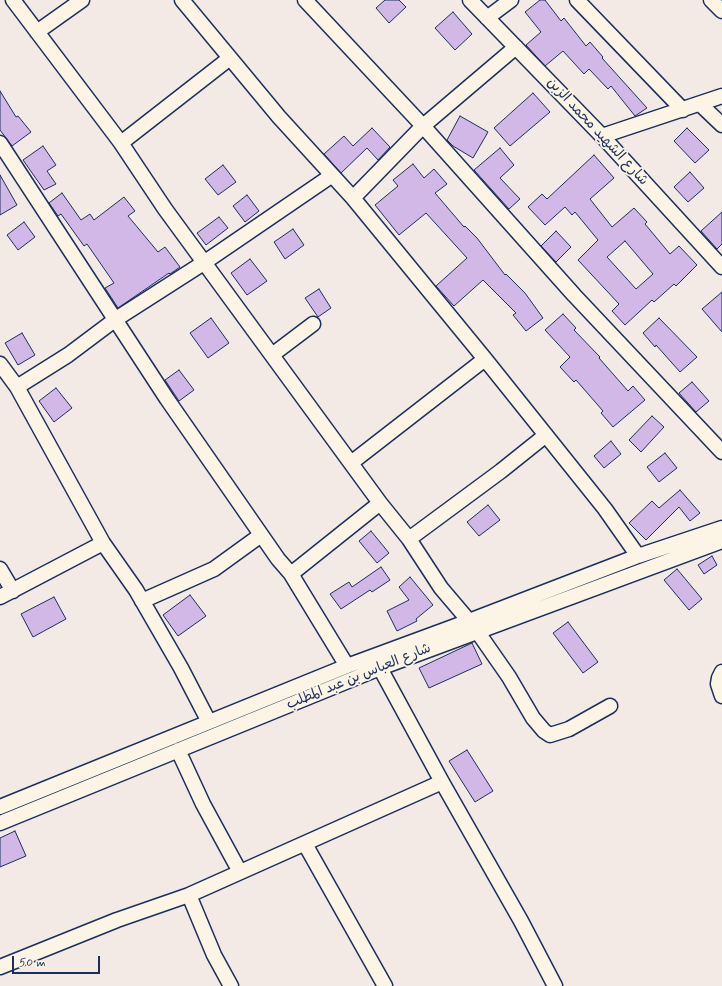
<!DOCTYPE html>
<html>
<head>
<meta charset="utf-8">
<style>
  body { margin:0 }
  #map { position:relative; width:722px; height:986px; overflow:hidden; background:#f3e9e5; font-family:Mynerve,sans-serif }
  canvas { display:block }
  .scale { position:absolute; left:12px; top:956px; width:88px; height:18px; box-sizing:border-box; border:2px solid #1b2f5e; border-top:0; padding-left:5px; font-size:12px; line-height:14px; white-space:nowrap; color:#1b2f5e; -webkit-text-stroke:3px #fcf5e5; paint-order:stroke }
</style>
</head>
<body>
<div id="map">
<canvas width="722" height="986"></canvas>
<div class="scale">50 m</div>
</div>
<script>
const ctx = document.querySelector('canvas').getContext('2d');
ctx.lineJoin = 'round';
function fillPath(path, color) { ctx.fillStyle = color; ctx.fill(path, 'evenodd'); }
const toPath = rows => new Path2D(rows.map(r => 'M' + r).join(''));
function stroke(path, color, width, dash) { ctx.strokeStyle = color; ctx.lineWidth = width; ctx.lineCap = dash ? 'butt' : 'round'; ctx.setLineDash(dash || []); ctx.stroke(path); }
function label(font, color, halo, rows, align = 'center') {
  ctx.font = font + ' Mynerve,"Playpen Sans Arabic",sans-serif'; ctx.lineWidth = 3.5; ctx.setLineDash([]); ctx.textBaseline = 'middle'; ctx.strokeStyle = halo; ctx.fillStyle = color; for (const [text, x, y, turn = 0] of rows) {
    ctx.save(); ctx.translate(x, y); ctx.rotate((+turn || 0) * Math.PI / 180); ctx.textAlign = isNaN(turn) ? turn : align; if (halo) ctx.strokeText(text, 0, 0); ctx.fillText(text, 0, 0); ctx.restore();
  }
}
const building = toPath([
  [385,0,399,0,406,7,389,23,376,8,385,0],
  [540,0,545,0,561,21,564,18,586,46,590,42,603,57,602,58,647,108,635,116,611,86,608,89,589,69,584,74,563,51,545,66,526,45,541,32,525,12,540,0],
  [453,12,472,34,455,50,435,28,453,12],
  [0,91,16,117,18,116,31,132,12,146,0,130,0,91],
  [533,93,550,112,510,146,494,128,533,93],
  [460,116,488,132,473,158,453,146,447,140,460,116],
  [372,128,390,147,378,160,367,148,341,173,324,154,344,136,353,146,372,128],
  [687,128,709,150,695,163,674,141,687,128],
  [43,146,56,165,47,171,56,184,44,190,23,160,43,146],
  [500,148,514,165,500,178,520,199,509,209,474,170,500,148],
  [594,155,614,178,590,199,612,227,634,208,647,222,645,224,670,254,679,246,697,265,676,286,674,284,654,302,652,300,625,325,612,311,619,304,578,260,598,240,575,212,572,215,565,207,545,225,528,207,542,194,547,199,594,155],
  [625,241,653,274,636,289,607,257,625,241],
  [413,164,424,178,434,169,447,184,435,193,464,227,465,226,477,238,505,275,506,274,525,293,543,318,526,331,513,315,516,313,483,280,454,306,436,286,467,258,426,213,399,235,375,205,398,186,393,180,413,164],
  [223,165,236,182,218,195,205,179,223,165],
  [690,172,704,188,688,202,674,187,690,172],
  [0,175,17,205,0,215,0,175],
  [62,193,81,220,90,214,94,220,124,197,135,211,128,216,158,252,165,247,180,267,170,274,169,273,118,308,105,288,114,283,87,244,84,246,61,214,58,216,49,203,62,193],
  [247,195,259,211,245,222,233,206,247,195],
  [722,212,722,244,717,249,701,231,722,212],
  [219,217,228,228,206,245,197,233,219,217],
  [24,222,35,237,18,250,7,235,24,222],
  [293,229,304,245,285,259,274,242,293,229],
  [556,231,571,247,556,262,541,246,556,231],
  [250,259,267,281,247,295,231,273,250,259],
  [319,289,331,308,318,317,305,298,319,289],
  [722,292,722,332,702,309,722,292],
  [563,314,576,328,574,330,600,357,599,358,628,391,633,386,645,400,613,427,601,413,603,411,576,380,574,382,560,367,570,357,545,330,563,314],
  [211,318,229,343,208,358,190,333,211,318],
  [659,318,697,357,680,372,656,345,655,347,643,333,659,318],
  [22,333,35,355,18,365,5,343,22,333],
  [179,370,194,390,179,401,165,380,179,370],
  [692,382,709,401,696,412,679,393,692,382],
  [56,388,72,408,54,422,39,401,56,388],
  [652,416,664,427,641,452,629,440,652,416],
  [611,441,621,454,604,468,594,456,611,441],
  [665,453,677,468,659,482,647,467,665,453],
  [680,490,700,513,690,521,679,507,646,540,629,523,652,501,659,508,680,490],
  [488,505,500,520,479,536,467,522,488,505],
  [371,531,389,553,377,563,359,541,371,531],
  [712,556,717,565,704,574,698,565,712,556],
  [381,567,390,580,372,592,370,590,341,609,330,594,349,582,352,587,381,567],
  [677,569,702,599,689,610,664,580,677,569],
  [410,577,433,605,416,619,417,621,397,631,387,611,409,600,399,587,410,577],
  [190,595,206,616,178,636,163,615,190,595],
  [54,597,66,619,33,637,21,614,54,597],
  [568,622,598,662,583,673,553,633,568,622],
  [472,643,482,664,429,688,419,668,472,643],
  [467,750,493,791,475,802,449,761,467,750],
  [15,831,26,856,0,867,0,838,15,831]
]);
fillPath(building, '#d1b8e7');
stroke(building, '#1b2f5e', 1);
const minor = toPath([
  [13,0,121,143,165,209,380,503,409,539,441,588,469,621],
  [182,0,279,117,353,198,485,359,605,509,638,556],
  [305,0,423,126,574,295,722,452],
  [470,0,602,136,722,267],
  [577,0,683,110],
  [711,0,722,11],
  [487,18,511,0],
  [37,32,82,0],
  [700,104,722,125],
  [602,136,722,96],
  [0,143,167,399,278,559,291,574,347,666],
  [121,143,230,58],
  [353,198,423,126,516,47],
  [272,355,313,324],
  [0,364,17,387,103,543,136,590,181,668,209,722],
  [17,387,68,355,116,319,205,262,331,176],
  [351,463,485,359],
  [409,539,501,471,546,435],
  [0,569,13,591],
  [291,574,380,503],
  [0,597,103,543],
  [142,601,214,569,261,535],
  [477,631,509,677,533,718,544,731,550,735,569,729,610,706],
  [380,668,442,782,521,921,555,986],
  [722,672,719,678,718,684,722,696],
  [178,750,203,804,240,872],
  [0,807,347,666,469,621,638,556,722,528],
  [0,823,380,668,722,541],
  [305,844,385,986],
  [189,895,214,955,231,986],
  [0,967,117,920,189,895,442,782]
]);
stroke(minor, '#1b2f5e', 17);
stroke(minor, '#fcf5e5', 14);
label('14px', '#1b2f5e', '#fcf5e5', [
  ["شارع الشهيد محمد الزبن",597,132,47],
  ["شارع العباس بن عبد المطلب",359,677,-22]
]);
</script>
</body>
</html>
